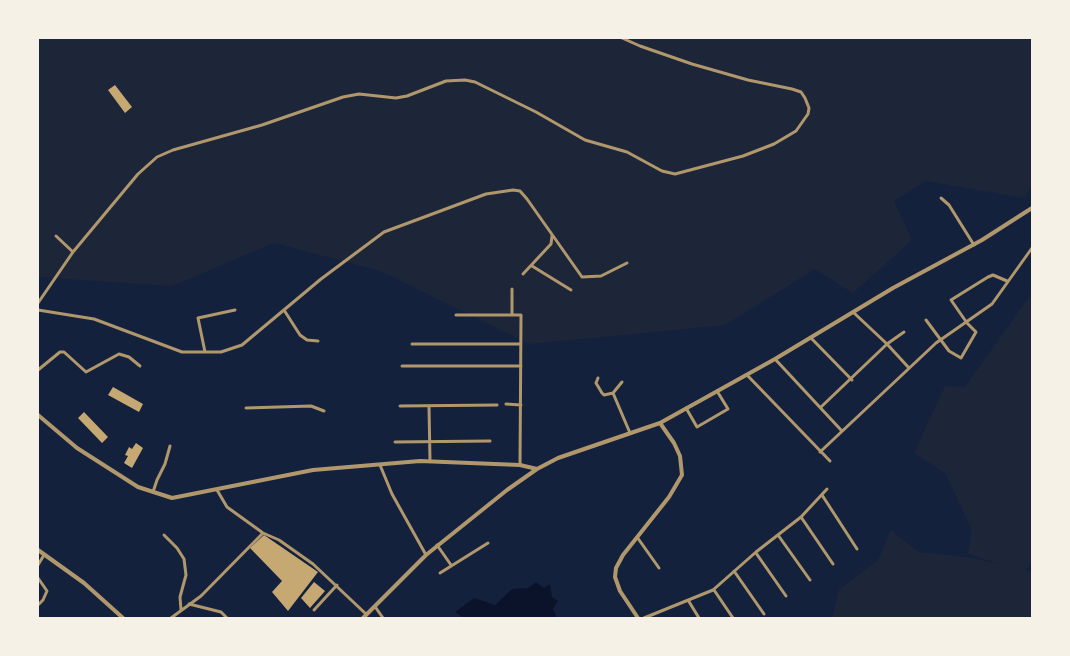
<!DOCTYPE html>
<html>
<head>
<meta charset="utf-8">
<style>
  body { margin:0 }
  #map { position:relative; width:1070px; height:656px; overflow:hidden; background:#14213d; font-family:Cabin,sans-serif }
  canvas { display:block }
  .frame { position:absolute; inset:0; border:39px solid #f6f1e7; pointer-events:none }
</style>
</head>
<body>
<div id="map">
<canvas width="1070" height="656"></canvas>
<div class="frame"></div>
</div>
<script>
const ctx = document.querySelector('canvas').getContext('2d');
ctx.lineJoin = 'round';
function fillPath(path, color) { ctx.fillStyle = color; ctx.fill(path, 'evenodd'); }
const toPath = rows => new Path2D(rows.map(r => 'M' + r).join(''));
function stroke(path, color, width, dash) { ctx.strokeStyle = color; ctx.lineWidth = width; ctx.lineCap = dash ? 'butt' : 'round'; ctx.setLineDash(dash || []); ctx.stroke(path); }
fillPath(toPath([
  [38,38,1032,38,1032,186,1024,198,926,181,894,201,912,240,853,293,815,269,725,325,529,344,381,271,274,243,172,286,38,277],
  [1032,293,1032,562,1026,570,1032,572,1032,618,832,618,839,590,878,560,891,530,918,552,966,557,1000,564,968,554,972,530,945,473,914,453,945,386,965,387]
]), '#1d2539');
fillPath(toPath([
  [536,582,544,588,550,584,552,597,558,601,553,609,557,618,463,618,455,612,474,598,495,605,512,589,528,588]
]), '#0b132b');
fillPath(toPath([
  [115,85,132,107,125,113,108,90],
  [113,387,143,404,139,412,108,395],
  [84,412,108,437,102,443,78,418],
  [136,443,143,448,132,468,124,463,128,456,125,455,129,447,132,449],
  [264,535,318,572,288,611,272,592,282,581,250,548],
  [314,582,325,591,310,608,301,598]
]), '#c6a872');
stroke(toPath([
  [941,198,949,205,974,245],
  [56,236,73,252],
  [532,266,571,290],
  [523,274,551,244,552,236],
  [38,303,73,252,138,174,157,157,173,150,262,125,343,97,359,94,396,98,407,96,446,81,465,80,475,82,536,112,585,140,627,152,662,171,675,174,743,156,774,144,796,131,808,114,809,108,805,98,801,92,792,89,748,80,692,64,640,46,622,38],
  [38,310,94,319,182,352,221,352,242,345,321,279,384,232,486,194,513,190,520,191,527,199,582,277,601,276,627,263],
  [284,310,300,335,307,340,318,341],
  [853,312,887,344,909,368],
  [456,315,521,315,520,465],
  [512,315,512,289],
  [926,320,949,351,961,358,976,332,967,323,951,300,988,277,993,275,1007,281],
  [811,338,852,380],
  [412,344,521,344],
  [205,352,198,318,235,310],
  [775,359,841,430],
  [402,366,521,366],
  [38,370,60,352,64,352,86,372,119,354,129,357,140,366],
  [747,375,830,461],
  [598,378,596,383,602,393,604,395,613,393,630,433],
  [613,393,622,382],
  [506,404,521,405],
  [400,406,497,405],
  [429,406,430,461],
  [821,407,887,344,904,332],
  [246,408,311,406,324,411],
  [686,408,697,427,728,409,717,391],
  [395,442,490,441],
  [820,452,936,343,992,304,1032,248],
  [380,465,392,494,426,555],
  [217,490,227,507,263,533,279,540,313,564,366,614],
  [153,492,157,480,165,464,170,446],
  [822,495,857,549],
  [801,517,833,564],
  [164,535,177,548,184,559,186,575,180,597,181,610],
  [778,535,810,580],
  [637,537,659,568],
  [437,545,451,565],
  [756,553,786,596],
  [38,565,44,555],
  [734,571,764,614],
  [440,573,488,543],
  [38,578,47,591,43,600,38,605],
  [714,590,733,618],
  [688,600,699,618],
  [189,604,221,612,227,618],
  [376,608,383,618],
  [314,610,337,585],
  [171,618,201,596,263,533],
  [644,618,713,590,756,552,801,517,827,489]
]), '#b1986c', 3);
stroke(toPath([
  [38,415,77,448,138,487,172,498,313,470,420,461,520,465,537,469],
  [38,550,84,583,123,618],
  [363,618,426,555,507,490,537,469,558,458,660,423,775,359,893,288,982,240,1032,208],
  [638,618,620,591,615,577,616,568,623,555,669,497,682,475,680,456,674,443,660,423]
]), '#b1986c', 4);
</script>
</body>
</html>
